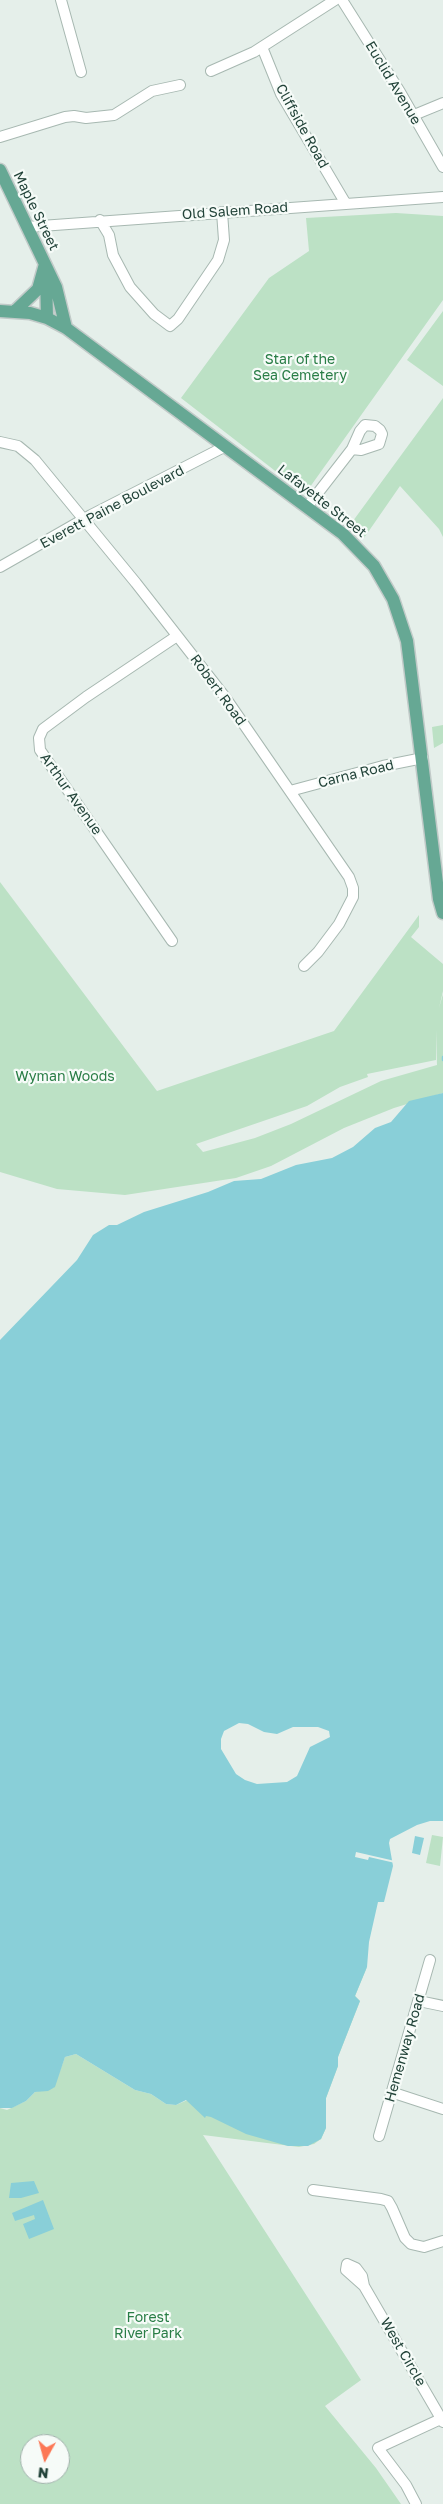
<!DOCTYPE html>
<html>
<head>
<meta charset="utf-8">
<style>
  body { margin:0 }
  #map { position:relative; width:443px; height:2504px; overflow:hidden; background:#e5efea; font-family:"Golos Text",sans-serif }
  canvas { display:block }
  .north { position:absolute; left:20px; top:2434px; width:50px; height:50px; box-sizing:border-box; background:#f6fbf8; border:1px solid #a1b1ac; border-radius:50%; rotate:187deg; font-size:14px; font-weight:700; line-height:20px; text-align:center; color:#224339 }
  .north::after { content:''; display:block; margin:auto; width:18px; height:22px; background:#fc7856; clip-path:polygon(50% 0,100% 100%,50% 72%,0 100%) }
</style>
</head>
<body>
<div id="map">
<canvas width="443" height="2504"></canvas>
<div class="north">N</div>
</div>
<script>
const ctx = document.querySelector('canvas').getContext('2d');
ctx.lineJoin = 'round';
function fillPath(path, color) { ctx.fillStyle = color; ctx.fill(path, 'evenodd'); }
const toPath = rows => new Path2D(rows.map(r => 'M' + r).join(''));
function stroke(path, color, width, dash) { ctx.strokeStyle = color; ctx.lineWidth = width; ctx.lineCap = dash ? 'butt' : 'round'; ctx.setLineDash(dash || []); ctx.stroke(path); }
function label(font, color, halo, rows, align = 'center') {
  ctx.font = font + ' "Golos Text",sans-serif'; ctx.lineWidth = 4.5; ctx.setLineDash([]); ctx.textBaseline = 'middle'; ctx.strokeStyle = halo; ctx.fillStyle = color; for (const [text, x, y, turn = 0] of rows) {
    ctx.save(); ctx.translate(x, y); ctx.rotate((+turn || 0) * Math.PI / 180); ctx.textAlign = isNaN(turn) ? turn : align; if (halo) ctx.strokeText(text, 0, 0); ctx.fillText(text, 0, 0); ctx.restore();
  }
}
fillPath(toPath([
  [396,213,443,216,443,300,305,494,181,398,269,278,309,251,306,218],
  [443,311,443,386,407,360],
  [443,398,443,537,439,529,400,486,364,538,350,525],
  [443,725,443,743,434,748,432,727],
  [0,882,157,1091,334,1031,419,915,419,927,411,937,443,964,443,991,439,1008,443,994,443,1093,394,1108,344,1128,271,1166,236,1178,125,1195,57,1189,0,1172],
  [436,1030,437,1065,381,1081,291,1124,255,1138,203,1152,196,1144,307,1106,340,1087,368,1077,367,1074,436,1060],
  [432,1835,443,1837,440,1866,426,1863],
  [367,1967,355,1996,360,2001,358,2006,338,2057,338,2066,326,2098,326,2128,321,2139,314,2144,299,2147,203,2135,361,2380,325,2406,376,2468,401,2504,0,2504,0,2108,7,2110,26,2101,35,2092,54,2087,65,2057,76,2054,135,2090,151,2094,166,2104,176,2105,320,2043],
  [30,2444,60,2444,60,2474,30,2474]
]), '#bce1c5');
fillPath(toPath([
  [443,1093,443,1821,430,1821,417,1825,390,1839,389,1843,393,1866,384,1902,378,1902,369,1942,367,1967,355,1996,360,2001,338,2057,338,2066,326,2098,326,2128,321,2139,308,2146,288,2146,246,2134,211,2117,206,2116,205,2118,186,2100,176,2105,166,2104,151,2094,135,2090,76,2054,65,2057,55,2087,48,2091,35,2092,26,2101,12,2108,0,2108,0,1340,77,1260,93,1235,109,1225,117,1225,144,1212,208,1192,234,1181,261,1179,296,1165,332,1158,353,1147,375,1128,391,1122,409,1101],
  [239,1723,248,1724,264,1732,277,1734,293,1727,318,1727,329,1731,330,1737,310,1747,297,1776,287,1782,257,1784,245,1780,236,1774,221,1749,221,1739,224,1731],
  [415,1836,424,1838,420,1855,412,1853],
  [34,2181,39,2193,21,2198,9,2198,11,2183],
  [43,2200,54,2229,29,2239,23,2224,35,2219,34,2215,15,2221,12,2213]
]), '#89cfd8');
fillPath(toPath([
  [356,1852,395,1861,395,1863,369,1857,368,1860,355,1857]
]), '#e5efea');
stroke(toPath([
  [443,1057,443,1060]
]), '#89cfd8', 2.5);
const minor = toPath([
  [61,0,81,72],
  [342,0,400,92,443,167],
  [262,47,281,94,346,204],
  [211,71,254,52,335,0],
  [414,115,443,103],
  [0,137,65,117,74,116,86,118,114,115,152,91,180,85],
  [100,220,109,235,113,255,130,287,154,314,170,326,178,319,218,260,224,240,222,212],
  [27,227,443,197],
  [0,442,18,446,35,460,136,583,225,697,349,877,353,888,353,897,339,924,318,952,304,966],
  [307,507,352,449,361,450,379,444,382,434,380,430,375,426,365,425,360,431,352,449],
  [0,567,91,515,224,447],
  [290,791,383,766,423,758],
  [172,941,40,750,39,738,43,729,86,697,177,636],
  [419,2001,443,2006],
  [394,2093,443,2109],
  [379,2136,430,1960],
  [313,2190,381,2199,388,2201,392,2208,405,2238,411,2244,424,2247,443,2241],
  [364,2286,346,2270,347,2264,356,2268,362,2276,364,2286,443,2422],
  [416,2504,406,2485,378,2448,443,2418]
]);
const major = toPath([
  [0,170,56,287,66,328],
  [46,274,47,318],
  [0,311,30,313,47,318,66,328,343,534,374,566,393,599,407,641,439,899,443,913],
  [14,312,38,289,45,264]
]);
stroke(minor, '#a7b8b1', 12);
stroke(major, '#c1cac8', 15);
stroke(minor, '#fff', 10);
stroke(major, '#66a894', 12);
label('14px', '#224339', '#f6fbf8', [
  ["Euclid Avenue",393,83,59],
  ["Cliffside Road",302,126,61],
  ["Maple Street",36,211,64],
  ["Old Salem Road",235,211,-4],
  ["Lafayette Street",322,501,38],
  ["Everett Paine Boulevard",112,507,-28],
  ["Robert Road",218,690,54],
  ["Carna Road",356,774,-14],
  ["Arthur Avenue",71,794,55],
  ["Hemenway Road",405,2048,-74],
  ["West Circle",403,2352,60]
]);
label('14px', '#297d46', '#f6fbf8', [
  ["Star of the",300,360],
  ["Sea Cemetery",300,376],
  ["Wyman Woods",65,1077],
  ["Forest",148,2318],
  ["River Park",148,2334]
]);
</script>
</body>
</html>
